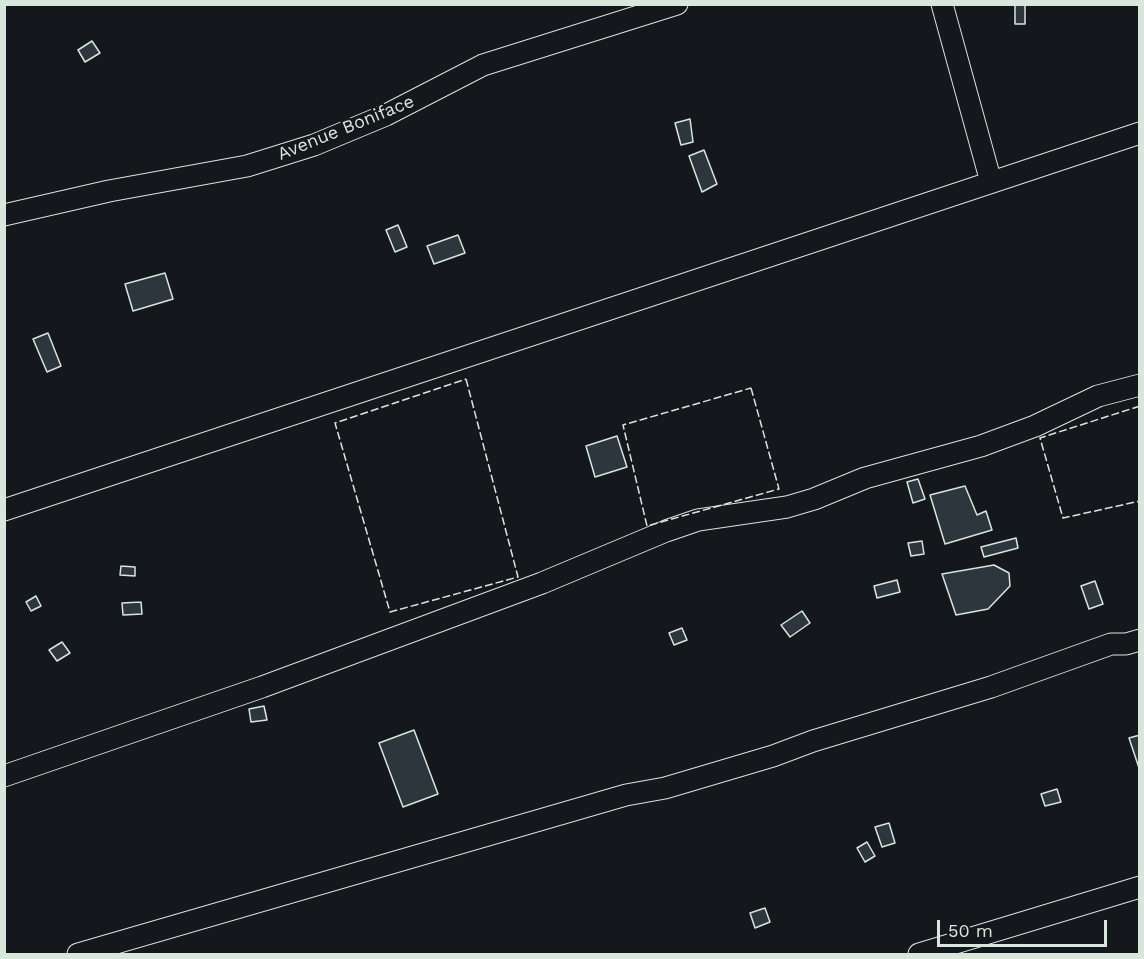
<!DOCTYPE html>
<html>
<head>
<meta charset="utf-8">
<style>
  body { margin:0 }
  #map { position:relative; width:1144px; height:959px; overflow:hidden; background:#14181c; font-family:"Work Sans",sans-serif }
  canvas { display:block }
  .frame { position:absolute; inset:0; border:6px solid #d8e6dc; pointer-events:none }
  .scale { position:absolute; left:937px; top:920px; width:170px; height:27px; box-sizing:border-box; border:3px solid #d8e6dc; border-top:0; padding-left:8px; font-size:18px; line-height:21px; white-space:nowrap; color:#d8e6dc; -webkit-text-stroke:4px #14181c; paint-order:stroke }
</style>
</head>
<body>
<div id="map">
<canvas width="1144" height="959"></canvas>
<div class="frame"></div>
<div class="scale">50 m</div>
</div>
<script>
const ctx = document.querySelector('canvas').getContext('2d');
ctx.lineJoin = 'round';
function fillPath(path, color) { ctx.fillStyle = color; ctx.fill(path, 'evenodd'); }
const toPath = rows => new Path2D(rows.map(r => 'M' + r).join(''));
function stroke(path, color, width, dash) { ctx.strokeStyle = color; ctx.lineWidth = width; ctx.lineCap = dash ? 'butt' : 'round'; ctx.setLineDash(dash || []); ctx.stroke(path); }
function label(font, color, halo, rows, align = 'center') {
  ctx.font = font + ' "Work Sans",sans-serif'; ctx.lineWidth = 4.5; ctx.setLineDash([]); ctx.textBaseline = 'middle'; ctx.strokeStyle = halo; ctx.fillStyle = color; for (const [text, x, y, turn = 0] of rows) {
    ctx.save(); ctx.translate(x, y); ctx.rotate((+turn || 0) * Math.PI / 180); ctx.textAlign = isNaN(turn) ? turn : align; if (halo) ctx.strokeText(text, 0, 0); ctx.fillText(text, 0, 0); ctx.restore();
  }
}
const building = toPath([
  [1015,4,1025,4,1025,24,1015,24,1015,4],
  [92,41,100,53,85,62,78,50,92,41],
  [690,119,693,142,681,145,675,123,690,119],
  [704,150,717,184,702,192,689,156,704,150],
  [398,225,407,247,395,252,386,230,398,225],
  [458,235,465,253,434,264,427,246,458,235],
  [165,273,173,299,133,311,125,284,165,273],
  [48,333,61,366,47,372,33,339,48,333],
  [617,436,627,467,595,477,586,446,617,436],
  [918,479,925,499,913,503,907,482,918,479],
  [965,486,977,515,986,511,992,530,945,544,930,495,965,486],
  [1016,538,1018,548,984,557,981,547,1016,538],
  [922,541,924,554,911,556,908,543,922,541],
  [994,565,1009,573,1010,586,988,609,956,615,942,574,994,565],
  [121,566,135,567,135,576,120,575,121,566],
  [897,580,900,592,877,598,874,586,897,580],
  [1095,581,1103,604,1089,609,1081,586,1095,581],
  [36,596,41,606,31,611,26,602,36,596],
  [141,602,142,614,123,615,122,603,141,602],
  [802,611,810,623,790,637,781,625,802,611],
  [682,628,687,640,674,645,669,633,682,628],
  [62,642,70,653,57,661,49,650,62,642],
  [264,706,267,720,251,722,249,709,264,706],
  [414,730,438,794,403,807,379,743,414,730],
  [1140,735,1140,771,1129,738,1140,735],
  [1057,789,1061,802,1045,806,1041,794,1057,789],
  [889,823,895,843,882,847,875,827,889,823],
  [867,842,875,856,865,862,857,848,867,842],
  [765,908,770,922,755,928,750,913,765,908]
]);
fillPath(building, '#2c363c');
stroke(building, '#d8e6dc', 1.5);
const street = toPath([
  [942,4,991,182],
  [4,215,109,191,247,166,314,145,386,115,483,65,677,4],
  [4,510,1140,133],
  [4,776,262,687,542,583,666,531,698,520,787,507,814,499,865,478,981,446,1035,426,1098,396,1140,385],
  [78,954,626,795,665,788,773,756,813,741,991,687,1111,644,1126,644,1140,640],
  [919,954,1140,887]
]);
stroke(street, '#d8e6dc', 23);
stroke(street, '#14181c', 21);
stroke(toPath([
  [466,379,518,577,390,612,335,423,466,379],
  [751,388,779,489,647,526,623,425,751,388],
  [1140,406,1040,438,1063,518,1140,501]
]), '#d8e6dc', 1.5, [8, 3]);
label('18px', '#d8e6dc', '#14181c', [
  ["Avenue Boniface",346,128,-22]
]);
</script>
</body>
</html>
